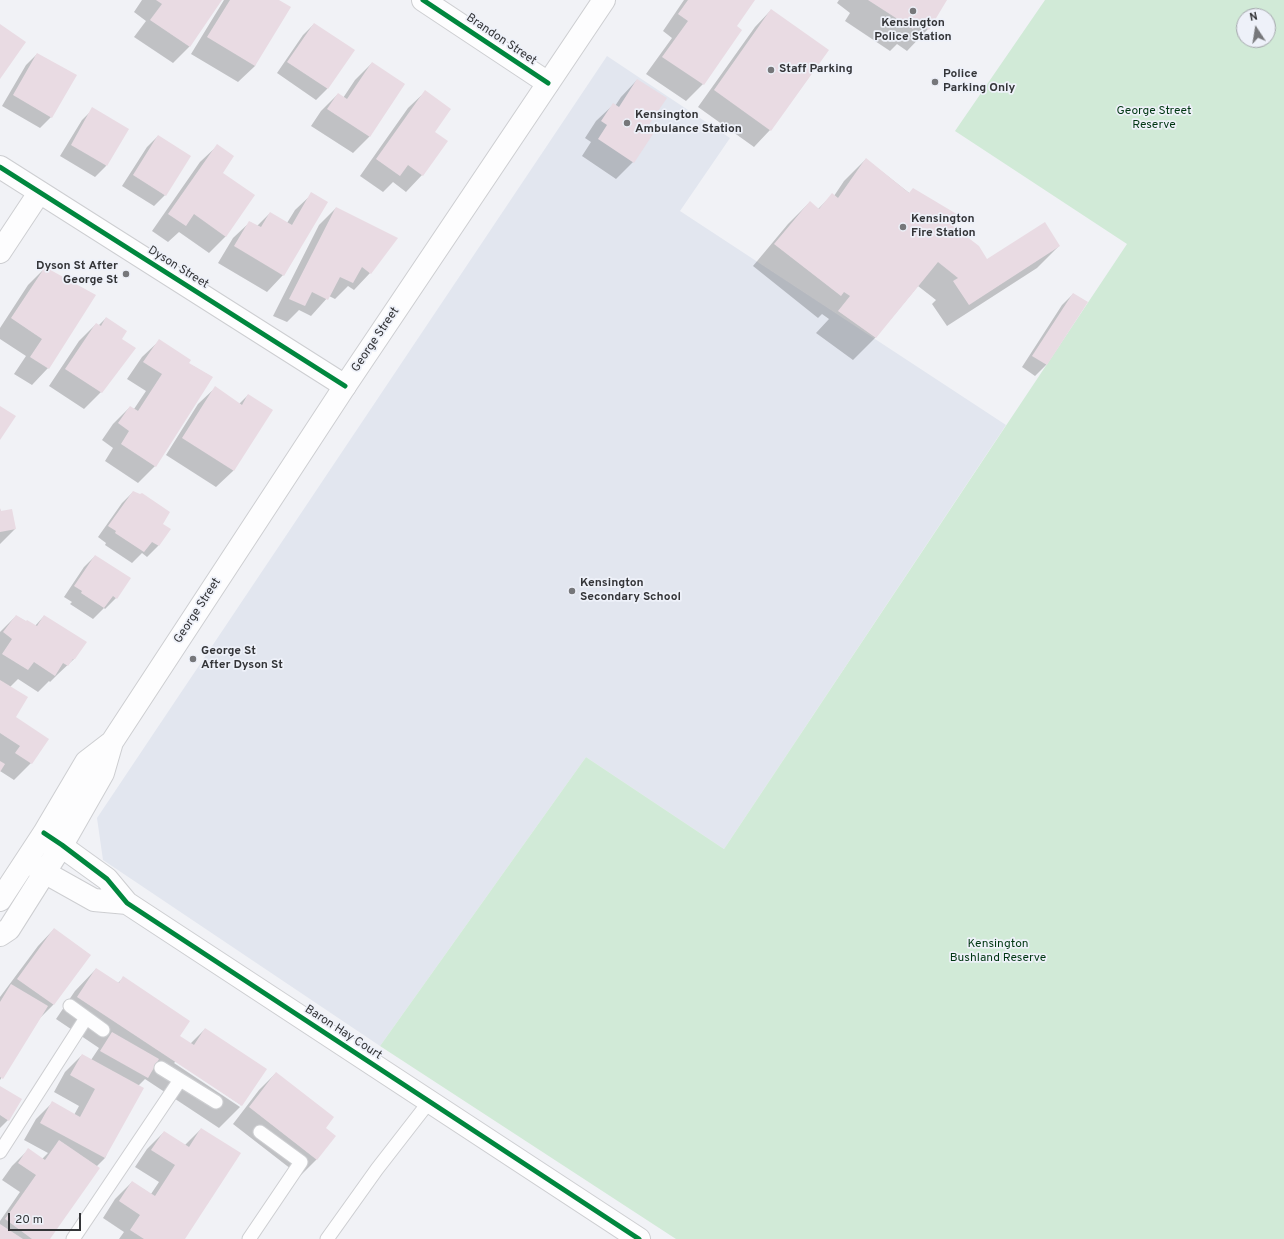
<!DOCTYPE html>
<html>
<head>
<meta charset="utf-8">
<style>
  body { margin:0 }
  #map { position:relative; width:1284px; height:1239px; overflow:hidden; background:#f1f2f6; font-family:Overpass,sans-serif }
  canvas { display:block }
  .north { position:absolute; left:1236px; top:8px; width:40px; height:40px; box-sizing:border-box; background:#eef1f9; border:1px solid #a4a6ac; border-radius:50%; rotate:348deg; font-size:11px; font-weight:700; line-height:16px; text-align:center; color:#343538 }
  .north::after { content:''; display:block; margin:auto; width:14px; height:18px; background:#76777a; clip-path:polygon(50% 0,100% 100%,50% 72%,0 100%) }
  .scale { position:absolute; left:8px; top:1213px; width:73px; height:18px; box-sizing:border-box; border:2px solid #343538; border-top:0; padding-left:5px; font-size:12px; line-height:14px; white-space:nowrap; color:#343538; -webkit-text-stroke:3px #eef1f9; paint-order:stroke }
</style>
</head>
<body>
<div id="map">
<canvas width="1284" height="1239"></canvas>
<div class="north">N</div>
<div class="scale">20 m</div>
</div>
<script>
const ctx = document.querySelector('canvas').getContext('2d');
ctx.lineJoin = 'round';
function fillPath(path, color) { ctx.fillStyle = color; ctx.fill(path, 'evenodd'); }
const toPath = rows => new Path2D(rows.map(r => 'M' + r).join(''));
function stroke(path, color, width, dash) { ctx.strokeStyle = color; ctx.lineWidth = width; ctx.lineCap = dash ? 'butt' : 'round'; ctx.setLineDash(dash || []); ctx.stroke(path); }
function label(font, color, halo, rows, align = 'center') {
  ctx.font = font + ' Overpass,sans-serif'; ctx.lineWidth = 3.5; ctx.setLineDash([]); ctx.textBaseline = 'middle'; ctx.strokeStyle = halo; ctx.fillStyle = color; for (const [text, x, y, turn = 0] of rows) {
    ctx.save(); ctx.translate(x, y); ctx.rotate((+turn || 0) * Math.PI / 180); ctx.textAlign = isNaN(turn) ? turn : align; if (halo) ctx.strokeText(text, 0, 0); ctx.fillText(text, 0, 0); ctx.restore();
  }
}
fillPath(toPath([
  [607,56,730,138,680,211,1006,425,724,849,586,757,380,1046,103,860,97,818]
]), '#e2e6ef');
fillPath(toPath([
  [1045,0,1284,0,1284,1239,676,1239,380,1046,586,757,724,849,1127,244,955,131],
  [1244,16,1268,16,1268,40,1244,40]
]), '#d1ead7');
fillPath(toPath([
  [142,0,221,0,189,47,173,63,134,37,146,21,134,12],
  [224,0,277,0,255,66,238,82,191,54],
  [684,0,753,0,735,27,740,30,703,84,686,101,646,74,672,38,663,31],
  [839,0,946,0,928,29,907,51,897,44,890,51,845,21,850,13,837,3],
  [771,10,770,130,754,147,698,107,755,27],
  [314,24,353,51,327,89,316,100,277,73,303,35],
  [37,54,51,117,40,128,2,106,26,65],
  [372,63,404,84,369,137,353,153,311,126,321,111,338,94,343,98,355,80],
  [637,80,647,127,653,131,633,162,616,179,582,156,591,142,585,138,596,121,613,105,615,106,621,97],
  [425,92,433,132,422,175,406,192,393,182,383,192,360,176,408,108],
  [93,109,106,166,95,177,60,156,82,120],
  [158,136,165,195,154,206,122,186,147,147],
  [217,146,226,236,209,253,179,232,168,242,152,231,200,162],
  [866,159,951,226,987,261,1059,246,1037,268,947,326,932,304,936,300,918,286,875,338,853,360,816,333,829,319,822,314,818,318,753,266,788,224,810,202,818,209,832,195,834,196,844,181],
  [312,194,283,275,267,292,218,263,233,238,250,222,257,226,270,213,287,223,295,210],
  [336,208,370,273,354,290,348,286,335,299,329,296,311,316,299,310,287,322,273,316,319,225],
  [45,268,48,368,32,385,14,374,26,356,0,339,0,328,28,285],
  [1073,294,1087,302,1046,365,1035,376,1022,367,1062,305],
  [106,318,120,340,101,392,84,409,49,386,79,341,96,324,98,326],
  [159,341,188,363,212,377,155,466,138,483,105,461,113,448,102,440,113,424,130,407,134,409,146,391,127,379,142,357],
  [215,388,239,404,248,395,272,410,233,471,216,487,166,455,198,404],
  [133,492,162,524,169,529,158,546,147,557,142,553,132,563,105,545,106,543,98,537,122,503],
  [0,509,1,512,15,529,0,544],
  [95,556,116,598,105,609,104,608,93,619,70,604,72,602,64,597,84,567],
  [16,616,35,626,44,616,74,659,57,675,50,682,49,681,38,692,18,679,10,687,15,717,31,763,14,780,0,771,0,632],
  [54,929,90,955,53,1005,40,1018,0,1080,0,997,38,946],
  [96,969,118,983,123,978,179,1036,190,1044,205,1029,265,1069,240,1106,241,1105,176,1061,174,1063,240,1107,219,1128,145,1079,138,1086,105,1158,96,1167,49,1239,0,1239,0,1221,20,1192,2,1180,12,1166,28,1150,42,1159,48,1153,24,1140,36,1119,52,1103,74,1115,79,1106,54,1092,65,1072,82,1055,91,1060,99,1048,56,1019,75,991],
  [276,1073,324,1128,317,1159,300,1176,233,1124,259,1090],
  [0,1087,8,1120,0,1128],
  [201,1129,184,1239,119,1239,124,1232,103,1218,115,1199,132,1182,151,1194,159,1182,135,1167,147,1149,164,1132,185,1145]
]), '#0003');
fillPath(toPath([
  [156,0,222,0,190,47,150,20,162,4],
  [230,0,279,0,291,7,255,66,207,37],
  [688,0,755,0,737,26,742,30,704,85,662,57,688,21,678,14],
  [868,0,947,0,929,30,918,22,913,29],
  [771,9,829,50,771,131,714,90],
  [314,23,355,50,328,89,287,62],
  [0,24,26,42,0,79],
  [37,53,77,75,52,118,13,95],
  [372,62,405,84,370,137,327,109,338,93,347,99],
  [637,79,667,98,648,126,655,131,634,163,598,139,607,125,601,121,613,103,619,107],
  [425,90,451,109,435,132,448,141,423,176,408,165,400,176,376,159],
  [92,107,129,129,107,166,71,145],
  [158,135,191,156,166,196,133,175],
  [217,144,234,156,223,173,255,195,226,237,194,214,186,226,168,214],
  [866,158,909,193,913,188,960,216,953,226,979,246,987,259,1045,222,1060,246,969,305,953,281,958,278,938,262,876,338,838,311,850,296,844,292,841,296,774,244,810,201,819,209,832,193,838,198],
  [311,192,328,202,284,276,234,246,249,221,261,227,270,212,292,225],
  [336,207,398,238,371,274,362,267,353,283,340,277,328,300,312,292,305,306,289,299],
  [45,267,96,295,49,369,30,357,42,339,11,318],
  [1073,293,1088,302,1047,365,1032,356],
  [106,317,127,331,122,339,136,348,102,393,65,369,96,323,101,326],
  [159,339,191,360,189,363,213,377,156,467,121,444,129,431,118,423,130,406,138,411,162,374,143,362],
  [215,386,242,405,248,394,273,410,234,471,182,438],
  [0,406,16,416,0,440],
  [133,491,140,494,142,493,170,512,163,524,171,529,159,546,152,542,144,552,115,533,116,531,108,526],
  [0,508,1,511,12,509,16,529,0,532],
  [95,555,131,578,117,599,113,596,104,608,81,593,82,591,74,586],
  [16,615,26,621,27,620,37,626,44,615,87,642,75,659,73,659,68,666,63,663,55,676,34,662,28,670,2,654,12,639,3,632],
  [0,680,28,697,16,717,49,739,32,764,15,753,20,746,0,733],
  [0,761,5,764,0,772],
  [54,928,91,955,54,1005,17,979],
  [96,968,119,983,123,976,190,1021,180,1036,194,1045,205,1028,267,1069,242,1106,77,997],
  [11,984,48,1006,3,1079,0,1077,0,1002],
  [112,1032,159,1059,148,1078,100,1051],
  [82,1054,144,1088,105,1158,40,1123,52,1101,80,1117,95,1089,70,1075],
  [276,1072,334,1117,326,1128,336,1136,317,1160,249,1107],
  [0,1086,22,1099,9,1121,0,1115],
  [201,1128,241,1153,185,1239,144,1239,130,1230,140,1215,119,1201,132,1181,155,1196,175,1165,151,1150,164,1131,189,1147],
  [59,1140,100,1168,50,1239,32,1239,5,1219,36,1175,18,1163,28,1148,45,1160],
  [0,1224,23,1239,0,1239]
]), '#e9dbe3');
const lane = toPath([
  [70,1006,103,1030],
  [161,1068,216,1102],
  [0,1152,86,1018],
  [73,1239,180,1080],
  [249,1239,301,1162,260,1132],
  [327,1239,377,1169,429,1102]
]);
const street = toPath([
  [423,0,548,83],
  [0,167,345,386],
  [0,252,39,193],
  [46,835,107,879,127,903,639,1239],
  [29,862,44,872,94,900,127,903]
]);
const secondary = toPath([
  [0,900,44,833,86,762,112,742],
  [0,935,9,929,62,845,103,773,112,742,345,386,604,0]
]);
stroke(lane, '#cdced1', 15);
stroke(street, '#cdced1', 24);
stroke(secondary, '#cdced1', 24);
stroke(lane, '#fdfdfe', 13);
stroke(street, '#fdfdfe', 22);
stroke(secondary, '#fdfdfe', 22);
stroke(toPath([
  [423,0,548,83],
  [0,167,345,386],
  [44,833,62,845,107,879,127,903,639,1239]
]), '#00873e', 5);
for (const [x, y, r, color] of [
  [913,11,4,"#76777a"],
  [771,70,4,"#76777a"],
  [935,82,4,"#76777a"],
  [627,123,4,"#76777a"],
  [903,227,4,"#76777a"],
  [126,274,4,"#76777a"],
  [572,591,4,"#76777a"],
  [193,659,4,"#76777a"]
]) { const dot = new Path2D(); dot.arc(x, y, r, 0, 2 * Math.PI); ctx.fillStyle = color; ctx.fill(dot); stroke(dot, '#eef1f9', 1.5); }
label('bold 12px', '#343538', '#eef1f9', [
  ["Kensington",913,24,"center"],
  ["Police Station",913,38,"center"],
  ["Staff Parking",779,70],
  ["Police",943,75],
  ["Parking Only",943,89],
  ["Kensington",635,116],
  ["Ambulance Station",635,130],
  ["Kensington",911,220],
  ["Fire Station",911,234],
  ["Dyson St After",118,267,"right"],
  ["George St",118,281,"right"],
  ["Kensington",580,584],
  ["Secondary School",580,598],
  ["George St",201,652],
  ["After Dyson St",201,666]
], 'left');
label('12px', '#343538', '#eef1f9', [
  ["Brandon Street",501,40,34],
  ["Dyson Street",178,268,32],
  ["George Street",376,340,-56],
  ["George Street",198,611,-57],
  ["Baron Hay Court",343,1033,33]
]);
label('12px', '#003612', '#eef1f9', [
  ["George Street",1154,112],
  ["Reserve",1154,126],
  ["Kensington",998,945],
  ["Bushland Reserve",998,959]
]);
</script>
</body>
</html>
